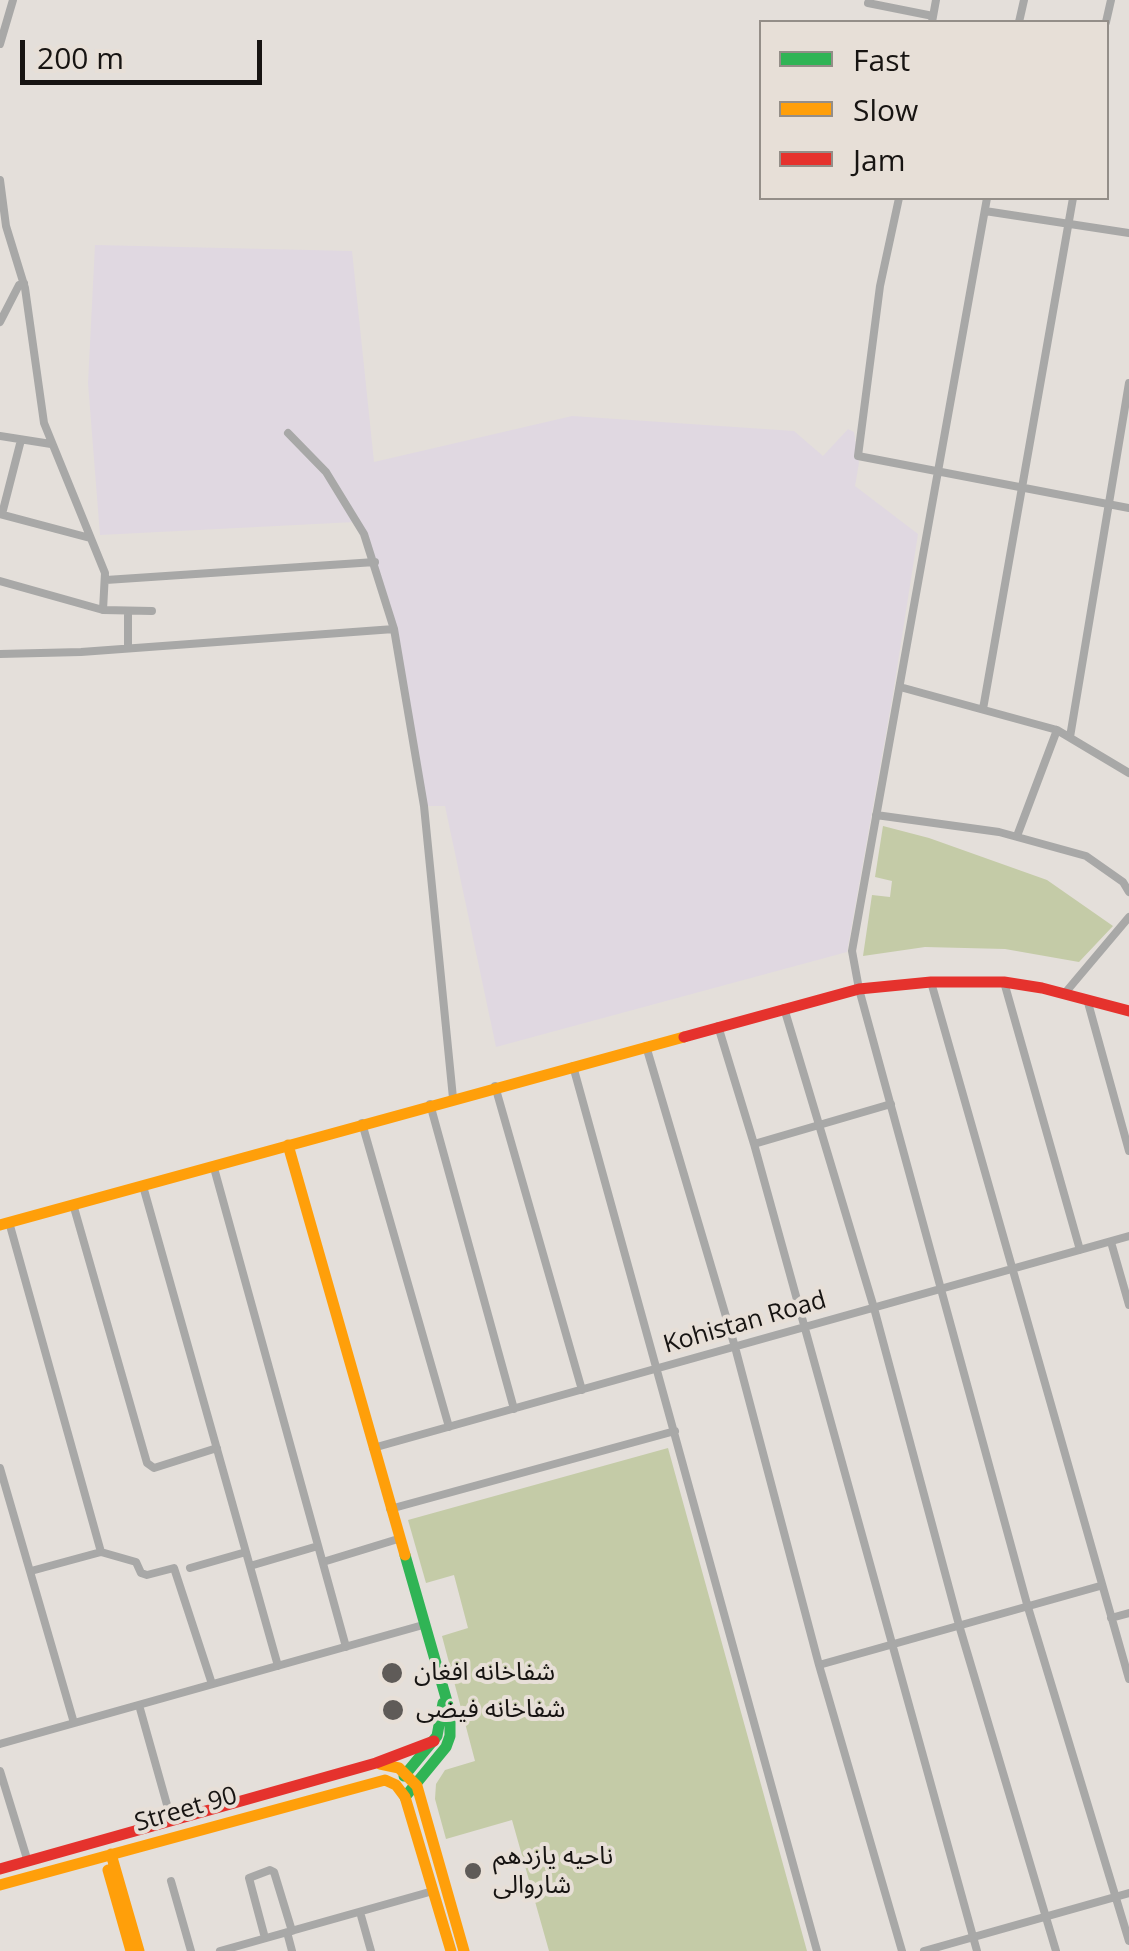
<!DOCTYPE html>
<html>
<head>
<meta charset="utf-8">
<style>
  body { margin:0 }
  #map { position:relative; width:1129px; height:1951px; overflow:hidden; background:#e4dfda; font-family:"Open Sans",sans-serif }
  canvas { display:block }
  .legend { position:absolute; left:759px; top:20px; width:350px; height:180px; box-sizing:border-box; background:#e7dfd7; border:2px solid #948e88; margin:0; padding:12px 18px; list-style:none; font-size:30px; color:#171412 }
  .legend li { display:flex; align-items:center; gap:20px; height:50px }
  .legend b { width:50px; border:2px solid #948e88 }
  .scale { position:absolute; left:20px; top:40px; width:242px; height:45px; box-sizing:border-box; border:5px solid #171412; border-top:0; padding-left:12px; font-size:30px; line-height:35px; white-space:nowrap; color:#171412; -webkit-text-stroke:8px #e7dfd7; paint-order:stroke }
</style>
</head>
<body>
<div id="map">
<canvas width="1129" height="1951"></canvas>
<ul class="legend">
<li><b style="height:12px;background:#30b455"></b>Fast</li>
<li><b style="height:12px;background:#ff9f0a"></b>Slow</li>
<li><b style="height:12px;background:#e5322d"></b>Jam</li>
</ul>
<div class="scale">200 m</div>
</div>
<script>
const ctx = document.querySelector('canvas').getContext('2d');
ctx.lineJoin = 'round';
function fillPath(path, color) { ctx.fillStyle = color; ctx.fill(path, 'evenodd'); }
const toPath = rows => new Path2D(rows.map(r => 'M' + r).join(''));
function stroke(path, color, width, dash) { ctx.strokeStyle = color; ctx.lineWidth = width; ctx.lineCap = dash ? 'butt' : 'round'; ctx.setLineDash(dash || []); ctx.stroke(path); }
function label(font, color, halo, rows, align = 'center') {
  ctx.font = font + ' "Open Sans","Noto Sans Arabic",sans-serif'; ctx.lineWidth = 8; ctx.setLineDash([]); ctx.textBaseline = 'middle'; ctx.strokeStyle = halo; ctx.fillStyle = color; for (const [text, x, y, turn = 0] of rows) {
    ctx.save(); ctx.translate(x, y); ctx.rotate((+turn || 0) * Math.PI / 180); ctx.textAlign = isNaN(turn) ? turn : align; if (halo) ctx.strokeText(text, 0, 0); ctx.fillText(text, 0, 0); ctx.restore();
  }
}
fillPath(toPath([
  [95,245,352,251,374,462,572,416,794,431,823,456,848,429,854,432,859,463,855,486,918,534,893,694,847,952,496,1047,445,806,424,806,394,629,375,562,355,522,100,535,88,383]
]), '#e0d8e1');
fillPath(toPath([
  [883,826,929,838,1047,880,1113,926,1079,962,1005,949,925,947,863,956,872,895,890,897,892,881,875,877],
  [668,1448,807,1951,549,1951,512,1820,446,1839,435,1799,436,1784,445,1770,475,1761,442,1636,468,1628,454,1575,426,1583,408,1520]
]), '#c4cba7');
stroke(toPath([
  [868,3,933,16],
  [932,22,936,0],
  [1019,22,1024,0],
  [1106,22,1111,0],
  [0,44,13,0],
  [0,180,6,226,25,288,44,423,105,573,103,610],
  [899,198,880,286,858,456,1129,508],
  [987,198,852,951,859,989,1027,1604,1129,1941],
  [985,211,1129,233],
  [0,322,19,285,24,283],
  [288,433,326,472,364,534,394,629,424,806,453,1098],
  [0,436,51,444],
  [0,514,90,538],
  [2,514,21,440],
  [106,580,375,562],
  [0,581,103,610,152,611],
  [128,648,128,612],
  [0,654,81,652,394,629],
  [900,687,1057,730,1129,773],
  [983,709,1073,198],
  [1070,737,1129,383],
  [876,815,999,832,1086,856,1123,882,1129,892],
  [1017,836,1057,730],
  [931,982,1129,1679],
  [1004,982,1080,1250],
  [1065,993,1129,917],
  [1087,999,1129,1151],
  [784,1008,874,1308,959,1625,1056,1951],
  [718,1026,754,1144,977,1951],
  [646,1046,735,1347,819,1665,902,1951],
  [573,1066,817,1951],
  [495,1086,582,1390],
  [430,1104,514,1409],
  [362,1123,449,1427],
  [754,1144,891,1104],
  [214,1168,346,1647],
  [143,1186,278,1666],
  [73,1204,147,1463,154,1468,217,1448],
  [9,1222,101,1552],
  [1111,1242,1129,1305],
  [373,1448,1129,1236],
  [0,1468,74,1723],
  [390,1509,675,1431],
  [323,1562,398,1539],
  [250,1566,318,1546],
  [190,1568,246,1552],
  [31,1571,101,1552,136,1562,141,1573,147,1575,174,1568,212,1684],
  [1111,1618,1129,1613],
  [819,1665,1100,1586],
  [139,1705,171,1819],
  [0,1744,423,1625],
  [0,1771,28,1862],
  [171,1881,191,1951],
  [360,1912,371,1951],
  [287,1932,292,1951],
  [265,1938,249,1878,270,1870,274,1872,292,1931],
  [220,1951,433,1891],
  [924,1951,1129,1893]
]), '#a8a8a7', 8);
stroke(toPath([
  [404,1776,437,1736,443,1703],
  [405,1797,446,1747,450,1736,450,1712,405,1555]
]), '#30b455', 11);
stroke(toPath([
  [288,1145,405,1555],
  [0,1225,684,1037],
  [380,1764,399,1768,417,1786,464,1951],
  [111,1854,139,1951],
  [108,1870,131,1951],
  [0,1885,385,1780,396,1785,405,1797,451,1951]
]), '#ff9f0a', 11);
stroke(toPath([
  [684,1037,859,989,931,982,1004,982,1042,988,1129,1011],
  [0,1869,376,1763,434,1741]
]), '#e5322d', 11);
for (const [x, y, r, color] of [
  [392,1673,12,"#5f5b58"],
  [393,1710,12,"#5f5b58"],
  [473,1871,10,"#5f5b58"]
]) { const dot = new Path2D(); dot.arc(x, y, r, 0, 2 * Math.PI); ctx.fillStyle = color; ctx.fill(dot); stroke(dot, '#e7dfd7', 4); }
label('25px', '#171412', '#e7dfd7', [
  ["Kohistan Road",745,1323,-16],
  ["Street 90",186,1810,-16]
]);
label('25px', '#171412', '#e7dfd7', [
  ["شفاخانه افغان",414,1673],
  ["شفاخانه فیضی",416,1710],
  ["ناحیه یازدهم",493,1857],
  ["شاروالی",493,1886]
], 'left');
</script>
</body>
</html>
